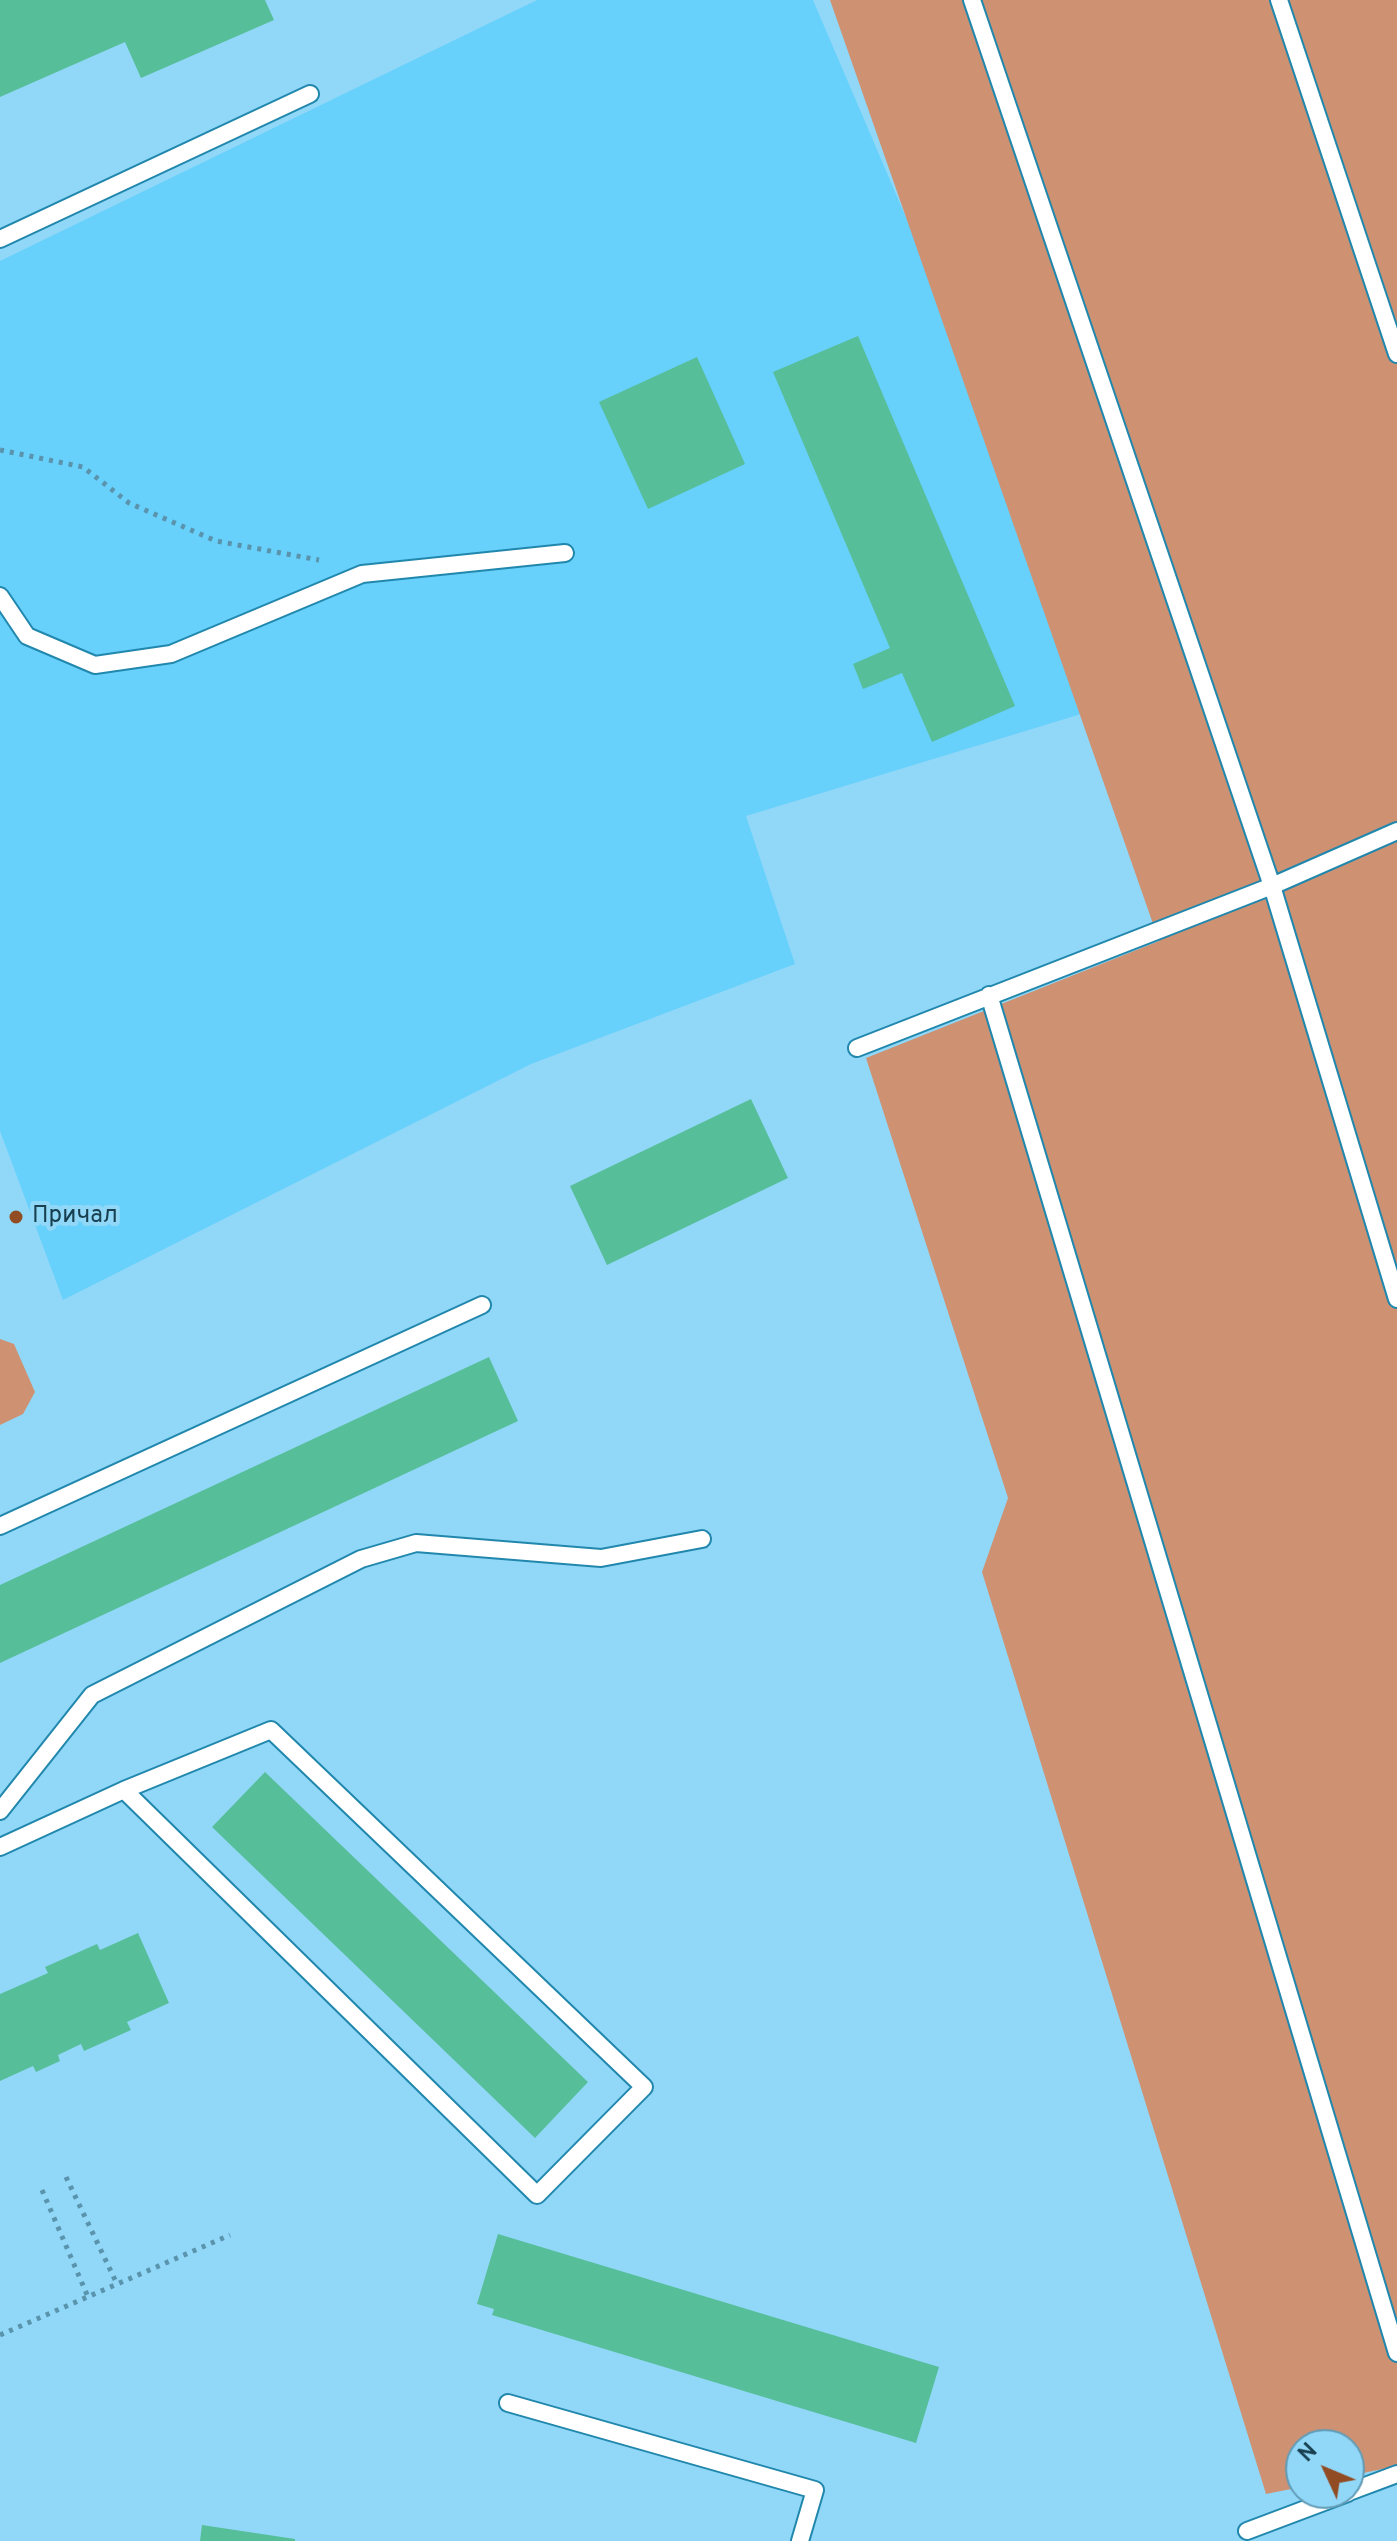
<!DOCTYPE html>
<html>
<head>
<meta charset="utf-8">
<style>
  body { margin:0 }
  #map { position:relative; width:1397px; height:2541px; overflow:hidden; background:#91d8f8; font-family:Overpass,sans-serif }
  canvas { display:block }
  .north { position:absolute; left:1285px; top:2429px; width:80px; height:80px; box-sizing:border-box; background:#91d8f8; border:2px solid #619bb5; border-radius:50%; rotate:314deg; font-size:22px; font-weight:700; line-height:32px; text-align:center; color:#184050 }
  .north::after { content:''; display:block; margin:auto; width:28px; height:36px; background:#924c24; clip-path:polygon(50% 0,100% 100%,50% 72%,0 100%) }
</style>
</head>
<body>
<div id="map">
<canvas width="1397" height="2541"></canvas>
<div class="north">N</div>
</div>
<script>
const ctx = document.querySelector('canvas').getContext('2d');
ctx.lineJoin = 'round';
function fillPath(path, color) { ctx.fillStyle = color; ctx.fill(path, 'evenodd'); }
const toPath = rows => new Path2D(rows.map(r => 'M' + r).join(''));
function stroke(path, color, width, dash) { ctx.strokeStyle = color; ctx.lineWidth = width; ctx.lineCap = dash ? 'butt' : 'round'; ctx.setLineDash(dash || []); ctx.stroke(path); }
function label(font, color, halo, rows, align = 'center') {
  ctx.font = font + ' Overpass,sans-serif'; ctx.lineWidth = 8; ctx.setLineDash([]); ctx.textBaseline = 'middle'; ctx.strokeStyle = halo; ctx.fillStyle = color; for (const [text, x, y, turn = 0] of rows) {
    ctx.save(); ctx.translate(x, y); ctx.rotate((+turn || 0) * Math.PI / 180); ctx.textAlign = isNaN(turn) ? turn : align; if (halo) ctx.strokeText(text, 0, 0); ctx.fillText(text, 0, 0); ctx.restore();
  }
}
fillPath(toPath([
  [537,0,813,0,1114,704,746,816,795,964,531,1064,63,1300,0,1131,0,261]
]), '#67d0fb');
fillPath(toPath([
  [830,0,1397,0,1397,2466,1349,2476,1349,2445,1301,2445,1301,2487,1266,2494,982,1572,1008,1498,866,1058,1159,941],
  [0,1339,14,1344,35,1392,23,1414,0,1425]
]), '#ce9273');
fillPath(toPath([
  [0,0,265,0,274,20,141,78,125,42,0,97],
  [858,336,1015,706,932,742,902,673,863,689,853,664,890,648,773,372],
  [697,357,745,464,648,509,599,402],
  [751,1099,788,1178,607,1265,570,1186],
  [489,1357,518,1421,0,1663,0,1585],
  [265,1772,588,2082,535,2138,212,1827],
  [138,1933,169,2003,127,2022,131,2030,84,2051,81,2044,58,2055,60,2061,36,2072,33,2066,0,2081,0,1994,48,1973,45,1967,97,1944,100,1950],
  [498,2234,939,2367,916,2443,492,2315,494,2309,477,2304],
  [202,2525,295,2539,295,2541,200,2541]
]), '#57be9a');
const lane = toPath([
  [972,0,1272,886,1397,1299],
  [1279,0,1397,354],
  [0,239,310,94],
  [0,596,27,636,95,665,171,654,362,574,565,553],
  [989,995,1397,2353],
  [857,1048,1272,886,1397,831],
  [0,1526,482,1305],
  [0,1811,92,1695,361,1559,416,1543,601,1558,702,1539],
  [0,1847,124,1790,271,1730,644,2087,537,2195,124,1790],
  [508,2403,815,2490,800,2541],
  [1349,2492,1397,2474],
  [1247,2531,1348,2493]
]);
stroke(lane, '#2187ac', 20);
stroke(toPath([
  [0,450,83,467,129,503,216,541,319,560],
  [66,2177,117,2284],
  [42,2190,88,2297],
  [0,2335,230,2235]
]), '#5a93ac', 5, [4, 6]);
stroke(lane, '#fff', 16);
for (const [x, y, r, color] of [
  [16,1217,8,"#924c24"]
]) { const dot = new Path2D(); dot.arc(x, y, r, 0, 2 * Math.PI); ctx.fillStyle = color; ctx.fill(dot); stroke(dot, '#91d8f8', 3); }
label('24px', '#184050', '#91d8f8', [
  ["Причал",32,1217]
], 'left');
</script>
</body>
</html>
